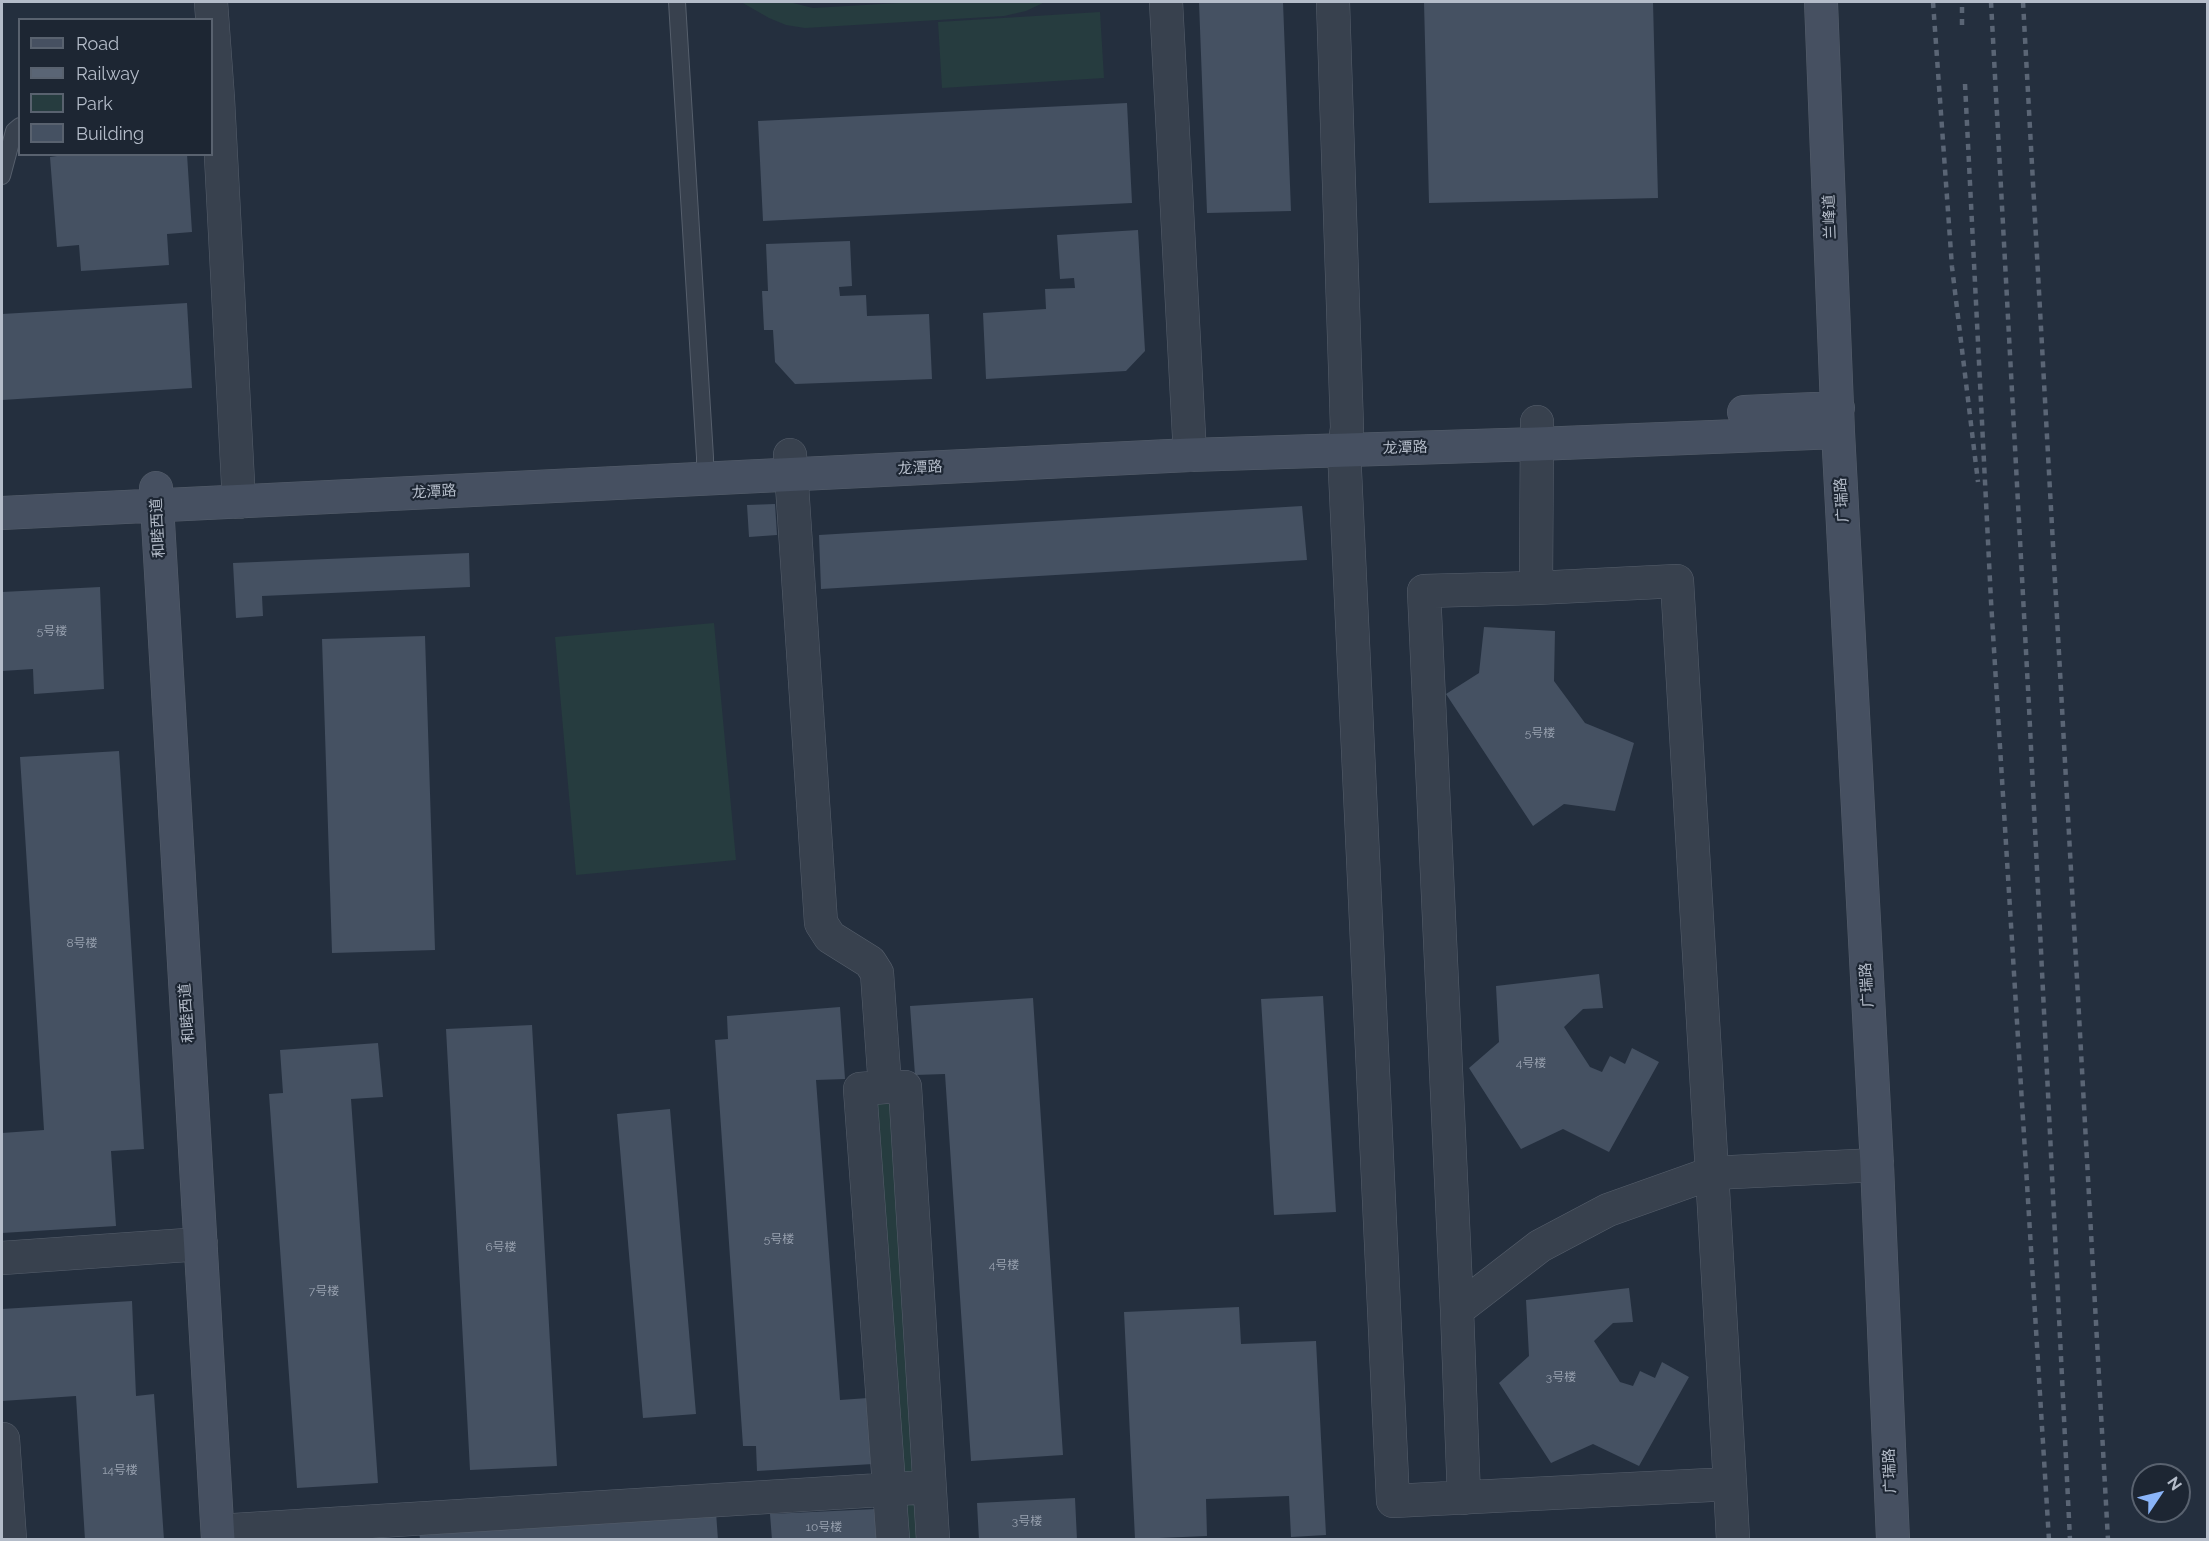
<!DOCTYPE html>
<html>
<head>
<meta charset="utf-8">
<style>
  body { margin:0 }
  #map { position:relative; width:2209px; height:1541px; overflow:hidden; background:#242f3e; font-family:Raleway,sans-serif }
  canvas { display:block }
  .frame { position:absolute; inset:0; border:3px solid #b4bcc9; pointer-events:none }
  .legend { position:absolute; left:18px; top:18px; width:195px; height:138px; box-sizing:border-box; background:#1d2633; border:2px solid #59626f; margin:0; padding:8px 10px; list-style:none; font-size:18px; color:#b4bcc9 }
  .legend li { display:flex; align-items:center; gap:12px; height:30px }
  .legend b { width:30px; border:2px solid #59626f }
  .north { position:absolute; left:2131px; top:1463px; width:60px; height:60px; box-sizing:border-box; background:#1d2633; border:2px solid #59626f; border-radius:50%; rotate:55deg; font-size:16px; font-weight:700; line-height:24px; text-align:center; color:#b4bcc9 }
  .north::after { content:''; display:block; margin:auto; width:21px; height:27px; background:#8ab4f8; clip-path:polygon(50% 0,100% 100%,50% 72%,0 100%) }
</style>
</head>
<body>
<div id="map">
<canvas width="2209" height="1541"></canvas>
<div class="frame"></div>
<ul class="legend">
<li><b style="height:8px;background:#465061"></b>Road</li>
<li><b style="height:8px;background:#5a6575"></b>Railway</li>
<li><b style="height:16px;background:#263c3f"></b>Park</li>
<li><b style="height:16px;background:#455162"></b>Building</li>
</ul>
<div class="north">N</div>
</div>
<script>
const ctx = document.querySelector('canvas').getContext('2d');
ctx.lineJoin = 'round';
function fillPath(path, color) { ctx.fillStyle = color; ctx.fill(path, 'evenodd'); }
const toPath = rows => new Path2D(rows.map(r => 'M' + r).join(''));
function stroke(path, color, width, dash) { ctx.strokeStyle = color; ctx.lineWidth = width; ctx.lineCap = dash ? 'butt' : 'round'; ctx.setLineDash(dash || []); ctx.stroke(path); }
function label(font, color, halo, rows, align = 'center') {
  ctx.font = font + ' Raleway,"Noto Sans SC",sans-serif'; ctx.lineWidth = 4.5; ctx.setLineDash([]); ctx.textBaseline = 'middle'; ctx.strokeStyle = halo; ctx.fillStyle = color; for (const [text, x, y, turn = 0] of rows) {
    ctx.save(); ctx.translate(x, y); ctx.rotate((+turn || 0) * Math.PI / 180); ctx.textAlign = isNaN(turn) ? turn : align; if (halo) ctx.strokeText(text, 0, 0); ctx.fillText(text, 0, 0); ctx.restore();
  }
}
fillPath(toPath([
  [741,2,789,2,813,8,917,2,1045,2,1026,11,1004,16,805,28,786,25,769,18],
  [1100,12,1104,78,942,88,938,22],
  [714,623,736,860,576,875,555,637],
  [860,1089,905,1097,934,1539,897,1539]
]), '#263c3f');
fillPath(toPath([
  [1199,2,1283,2,1291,211,1207,213],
  [1424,2,1653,2,1658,198,1429,203],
  [1127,103,1132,203,763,221,758,121],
  [71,154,187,154,192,232,167,234,169,265,81,271,79,245,57,247,50,157],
  [1138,230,1145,351,1126,371,986,379,983,313,1046,309,1045,289,1075,288,1074,278,1060,279,1057,235],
  [850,241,852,286,839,287,840,296,866,295,867,316,929,314,932,379,795,384,775,362,773,330,764,330,762,291,768,291,766,244],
  [187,303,192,388,2,400,2,314],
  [775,504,777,535,749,537,747,505],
  [1302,506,1307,560,821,589,819,535],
  [469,553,470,587,262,596,263,616,236,618,233,563],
  [100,587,104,689,34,694,33,669,2,671,2,592],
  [1484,627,1555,631,1554,681,1585,723,1634,743,1615,811,1564,804,1533,826,1446,694,1479,673],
  [425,636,435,950,332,953,322,639],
  [119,751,144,1149,111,1151,116,1226,2,1233,2,1133,44,1130,20,757],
  [1599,974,1603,1008,1583,1009,1564,1027,1590,1067,1602,1072,1610,1056,1625,1064,1632,1048,1659,1062,1609,1152,1563,1129,1521,1149,1469,1068,1499,1042,1496,986],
  [1323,996,1336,1212,1274,1215,1261,999],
  [1033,998,1063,1455,971,1461,945,1074,915,1075,910,1006],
  [840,1007,845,1079,816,1080,840,1400,868,1398,873,1464,757,1471,756,1446,743,1446,715,1040,728,1039,727,1016],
  [532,1025,557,1466,470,1470,446,1029],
  [378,1043,383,1097,351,1099,378,1483,297,1488,269,1094,283,1093,280,1050],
  [670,1109,696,1414,643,1418,617,1114],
  [1629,1288,1633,1322,1613,1323,1594,1341,1620,1382,1633,1386,1640,1371,1655,1378,1662,1362,1689,1377,1639,1466,1593,1444,1551,1463,1499,1383,1529,1356,1526,1300],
  [132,1301,136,1396,154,1394,164,1540,85,1540,76,1396,2,1401,2,1309],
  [1239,1307,1241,1344,1316,1341,1326,1535,1291,1537,1289,1496,1206,1499,1207,1536,1135,1539,1124,1312],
  [1075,1498,1077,1540,979,1540,977,1503],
  [876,1509,878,1540,772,1540,770,1514],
  [716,1512,718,1540,420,1540,419,1529]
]), '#455162');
const lane = toPath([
  [677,2,705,457,705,479],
  [2,176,14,131,20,126]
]);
const street = toPath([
  [211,2,218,99,239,502],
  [1166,2,1190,455],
  [1333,2,1347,428,1344,450,1393,1501,1730,1484],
  [790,455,821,923,830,937,870,962,877,973,885,1087,905,1087,933,1540],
  [1536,588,1537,422],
  [885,1087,860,1089,893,1540],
  [2,1258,201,1244],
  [1457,1310,1464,1498],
  [2,1440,3,1439,10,1540],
  [218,1531,929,1487],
  [1733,1540,1730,1484,1712,1173,1677,581,1536,588,1424,591,1457,1310,1540,1246,1608,1210,1712,1173,1877,1165]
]);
const secondary = toPath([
  [1821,2,1838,432,1877,1165,1893,1540],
  [1744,412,1838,408],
  [156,488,218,1540],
  [2,513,1190,455,1537,444,1838,432]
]);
stroke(lane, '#565f6c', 18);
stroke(street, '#565f6c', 34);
stroke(secondary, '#565f6c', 34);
stroke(lane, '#38414e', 16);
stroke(street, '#38414e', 33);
stroke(secondary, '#465061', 33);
stroke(toPath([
  [1933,2,1952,267,1978,482],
  [1991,2,2029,707,2070,1540],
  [2023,2,2108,1540],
  [1962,25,1962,2],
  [1965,84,1991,601,2049,1540]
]), '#5a6575', 4.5, [6, 6]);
label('12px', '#98a1af', null, [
  ["5号楼",52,631],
  ["5号楼",1540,733],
  ["8号楼",82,943],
  ["4号楼",1531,1063],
  ["5号楼",779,1239],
  ["6号楼",501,1247],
  ["4号楼",1004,1265],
  ["7号楼",324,1291],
  ["3号楼",1561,1377],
  ["14号楼",120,1470],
  ["3号楼",1027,1521],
  ["10号楼",824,1527]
]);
label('15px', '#b4bcc9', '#1d2633', [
  ["兰峰道",1830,217,-92],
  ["龙潭路",1405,448,-2],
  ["龙潭路",920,468,-3],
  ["龙潭路",434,492,-3],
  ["广瑞路",1842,500,-93],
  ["和睦西道",158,528,-93],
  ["广瑞路",1867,985,-93],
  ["和睦西道",187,1013,-94],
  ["广瑞路",1890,1471,-92]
]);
</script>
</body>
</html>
